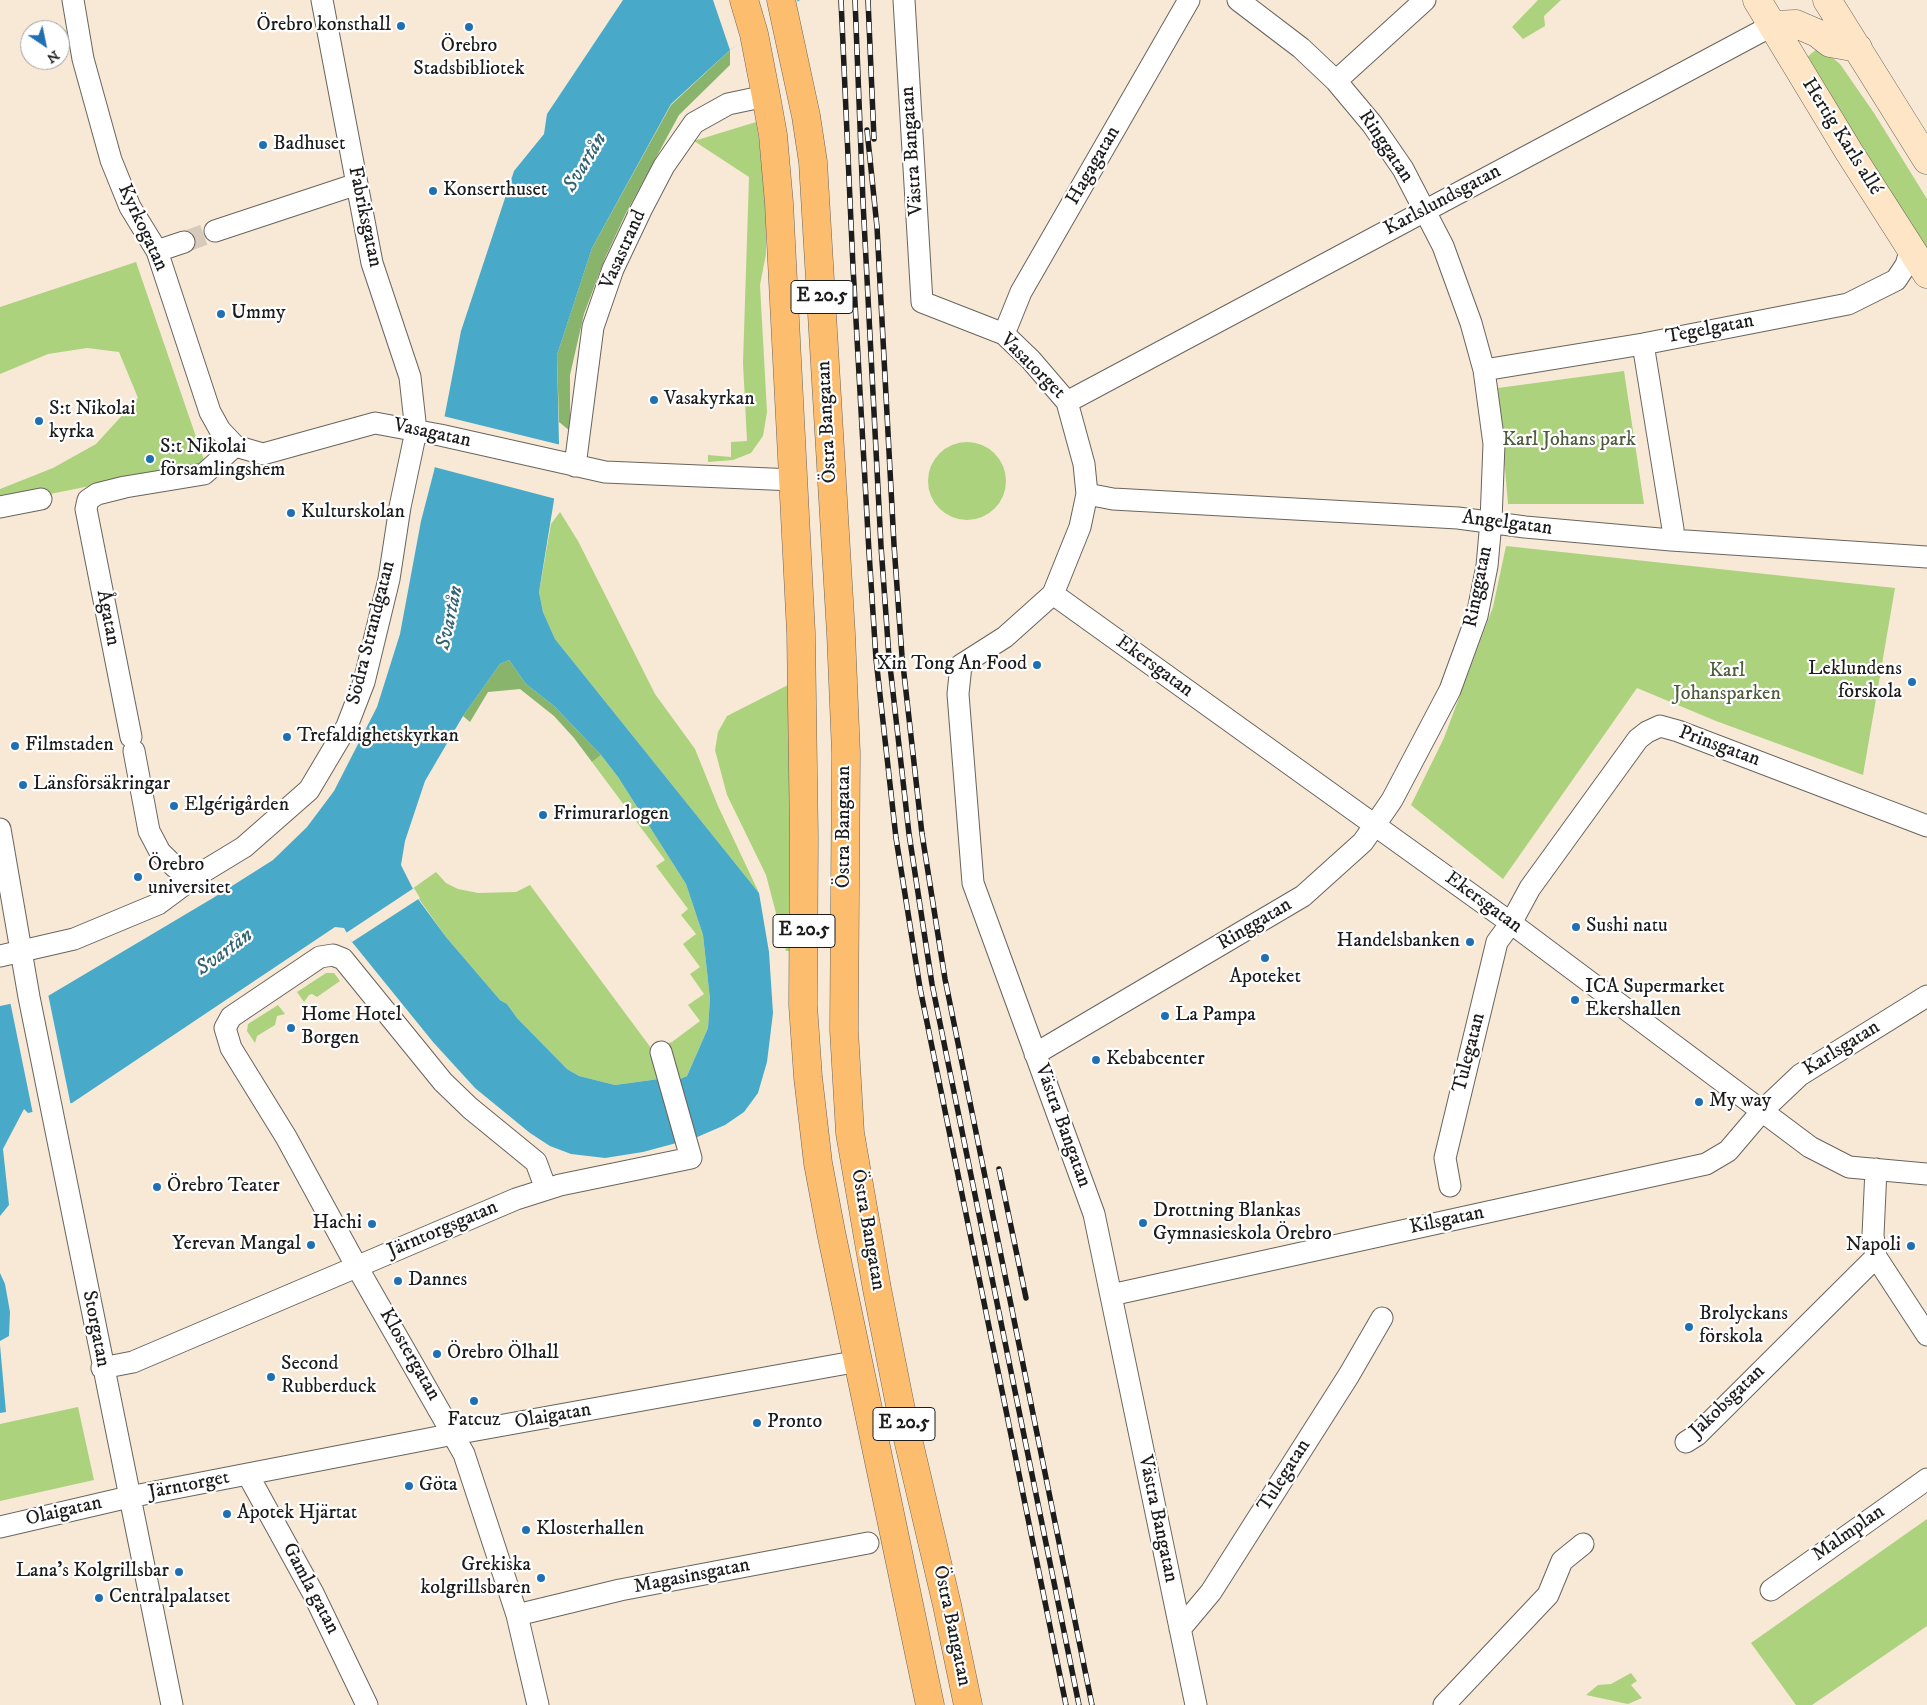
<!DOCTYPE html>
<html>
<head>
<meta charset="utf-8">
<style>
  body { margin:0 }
  #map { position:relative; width:1927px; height:1705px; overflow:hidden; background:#f7e9d6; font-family:"IM FELL DW Pica",serif }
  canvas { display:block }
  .north { position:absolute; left:20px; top:20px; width:50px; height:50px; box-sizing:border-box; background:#fff; border:1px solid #a4a4a4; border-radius:50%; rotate:146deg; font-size:14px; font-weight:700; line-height:20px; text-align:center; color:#1c1c1c }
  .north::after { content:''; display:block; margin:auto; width:18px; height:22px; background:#1f6fb2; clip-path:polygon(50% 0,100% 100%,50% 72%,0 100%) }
</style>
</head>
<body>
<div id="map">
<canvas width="1927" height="1705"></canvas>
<div class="north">N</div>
</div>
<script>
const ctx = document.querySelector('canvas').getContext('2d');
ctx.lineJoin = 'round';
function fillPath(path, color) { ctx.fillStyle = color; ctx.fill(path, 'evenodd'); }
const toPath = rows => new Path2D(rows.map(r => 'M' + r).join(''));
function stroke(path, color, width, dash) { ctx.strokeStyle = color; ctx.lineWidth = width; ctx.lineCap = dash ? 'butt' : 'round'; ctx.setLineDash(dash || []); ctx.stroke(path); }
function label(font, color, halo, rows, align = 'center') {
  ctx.font = font + ' "IM FELL DW Pica",serif'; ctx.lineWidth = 4.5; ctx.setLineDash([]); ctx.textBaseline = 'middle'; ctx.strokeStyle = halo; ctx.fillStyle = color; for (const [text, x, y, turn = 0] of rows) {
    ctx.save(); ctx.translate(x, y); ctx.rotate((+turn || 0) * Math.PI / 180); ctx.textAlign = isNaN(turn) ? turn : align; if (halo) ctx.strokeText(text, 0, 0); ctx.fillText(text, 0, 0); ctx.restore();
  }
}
fillPath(toPath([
  [1538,0,1561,0,1544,16,1545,26,1523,39,1512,27],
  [1819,47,1840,64,1874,113,1927,199,1927,256,1805,59],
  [756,122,764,173,766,220,766,254,760,285,767,412,763,436,751,453,733,460,708,462,708,455,731,457,731,442,747,441,743,363,749,177,694,141],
  [136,262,205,463,0,504,0,489,53,468,96,444,138,398,119,352,87,348,48,354,0,374,0,307],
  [1624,371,1644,504,1508,504,1498,388],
  '928 481a39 39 0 1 1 78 0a39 39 0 1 1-78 0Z',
  [560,512,578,541,655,694,695,749,718,806,759,893,555,639,543,612,539,592,551,524],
  [1506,546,1895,588,1863,775,1716,721,1637,688,1503,879,1411,805,1444,738,1493,607],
  [792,683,794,951,786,951,766,875,727,795,715,750,718,732,727,716],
  [601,755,618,777,686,884,703,935,710,999,708,1028,687,1076,680,1079,659,1079,615,1085,579,1076,567,1069,517,1018,507,1004,500,1000,446,937,412,889,436,872,446,883,458,889,478,893,516,892,530,885,651,1048,672,1042,700,1021,688,1005,704,994,690,974,700,967,683,944,696,934,681,915,688,909,656,866,665,860,592,762],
  [326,973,334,973,340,981,317,997,312,994,309,995,304,1002,297,992],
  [278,1005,285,1014,277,1016,275,1025,257,1036,255,1043,247,1031,248,1024],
  [78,1407,94,1480,0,1501,0,1424],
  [1927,1519,1927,1626,1812,1705,1796,1705,1751,1643],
  [1631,1673,1637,1681,1631,1685,1642,1698,1628,1704,1586,1695,1598,1685,1611,1684]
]), '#acd27d');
fillPath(toPath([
  [730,50,730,65,679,115,625,215,605,258,584,314,570,375,570,431,559,422,557,355,592,248,671,105],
  [509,660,526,684,554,706,601,755,592,762,574,738,554,716,520,689,488,692,470,722,463,716,500,664]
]), '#89b46c');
fillPath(toPath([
  [623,0,800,0,730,50,671,104,592,248,557,355,559,444,554,500,539,592,543,612,555,639,759,893,769,952,773,1013,767,1062,758,1093,744,1112,725,1125,695,1138,643,1152,605,1158,571,1154,550,1146,530,1133,475,1088,433,1042,352,942,344,928,335,927,72,1103,28,1113,24,1109,3,1149,9,1205,0,1216,0,1006,48,996,213,898,273,860,307,827,334,791,377,707,400,634,421,521,434,471,461,331,514,171,544,134,547,114],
  [509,660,526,684,554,706,601,755,618,777,686,884,703,935,710,999,708,1028,687,1076,680,1079,659,1079,615,1085,579,1076,567,1069,517,1018,507,1004,500,1000,446,937,418,899,401,865,405,841,425,781,463,716,500,664],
  [0,1273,5,1284,10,1312,9,1336,0,1341],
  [0,1345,6,1412,0,1413]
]), '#48aac8');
fillPath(toPath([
  [713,0,797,0,799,4,730,50],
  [443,416,561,445,556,499,434,467],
  [414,888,420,898,352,942,346,933],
  [48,994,71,1106,33,1114,10,1001]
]), '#f7e9d6');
stroke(toPath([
  [184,242,215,231]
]), '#d6caba', 21, [21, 11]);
const street = toPath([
  [73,0,83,59,111,160,130,207,157,251,210,412,220,430,235,446,263,454,375,423,440,435,605,472,794,480],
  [904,0,922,302,1004,334,1031,360,1067,402,1084,464,1087,494,1080,527,1053,594,1005,637,961,665,958,694,973,883,1094,1214,1196,1705],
  [1336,81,1425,0],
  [215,231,357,184],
  [157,251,184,242],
  [1004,334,1021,292,1189,0],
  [1643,344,1673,529,1671,540],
  [1484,370,1643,344,1848,304,1896,280,1906,265,1911,248],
  [1067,402,1773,25],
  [575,466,593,327,613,269,641,210,664,166,694,123,728,104,766,96],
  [1087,494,1113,499,1458,518,1525,527,1671,540,1927,557],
  [0,507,41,499],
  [1053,594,1511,923,1810,1147,1849,1167,1927,1174],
  [131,737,86,509,88,500,97,494,125,487,204,474,235,446],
  [134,751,149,831,160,852,175,867,193,878],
  [0,829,29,997,172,1705],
  [0,956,74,939,158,904,193,878,244,847,309,790,347,726,364,682,389,579,400,507,416,431,410,377,372,263,322,0],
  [1035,1054,1303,896,1363,842,1392,800,1450,690,1477,616,1487,566,1491,521,1494,444,1484,370,1471,323,1443,246,1403,169,1372,124,1336,81,1301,48,1238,0],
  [1876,1169,1873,1235,1876,1257,1927,1335],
  [1450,1186,1445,1158,1497,942,1511,923,1530,888,1638,739,1647,732,1660,726,1678,731,1927,826],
  [1111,1295,1706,1164,1728,1151,1762,1111,1800,1075,1927,996],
  [102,1368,133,1362,516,1199,560,1185,691,1158,661,1052],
  [1686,1442,1697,1435,1876,1257],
  [248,1475,313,1593,367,1705],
  [0,1527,129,1497,454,1434,859,1361],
  [1771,1590,1927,1479],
  [517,1615,620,1590,868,1543],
  [1180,1629,1211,1592,1349,1375,1382,1318],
  [538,1705,517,1615,464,1454,357,1267,286,1137,231,1048,225,1028,231,1017,320,957,333,955,343,959,443,1082,470,1108,536,1162,546,1189],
  [1444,1705,1548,1595,1562,1561,1583,1544]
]);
const secondary = toPath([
  [1757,0,1849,152,1927,274],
  [1827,0,1927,160],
  [1773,25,1796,24,1817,33,1830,43,1858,48]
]);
const primary = toPath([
  [744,0,754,34,766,96,773,135,779,203,801,633,804,838,803,1005,808,1077,818,1163,831,1232,930,1705],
  [781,0,806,116,813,162,841,634,846,753,844,1030,850,1133,877,1289,900,1405,947,1605,968,1705]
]);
stroke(street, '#69645d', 23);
stroke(secondary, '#69645d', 29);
stroke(primary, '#69645d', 29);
stroke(street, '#fff', 21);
stroke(secondary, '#fee5c5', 28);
stroke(primary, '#fcbd6f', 28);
const rail = toPath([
  [841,0,853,267,869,552,876,659,896,838,920,988,1066,1705],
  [855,0,863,202,881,546,889,657,909,834,932,984,1079,1705],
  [868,0,874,139],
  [867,130,877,227,894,545,902,656,922,834,945,979,1092,1705],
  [999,1169,1026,1298]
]);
stroke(rail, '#1c1c1c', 5.5);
stroke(rail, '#fff', 4, [11]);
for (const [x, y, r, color] of [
  [401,26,5,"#1f6fb2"],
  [469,27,5,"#1f6fb2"],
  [263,145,5,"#1f6fb2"],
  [433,191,5,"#1f6fb2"],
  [221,314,5,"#1f6fb2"],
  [654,400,5,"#1f6fb2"],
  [39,421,5,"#1f6fb2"],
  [150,459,5,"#1f6fb2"],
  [291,513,5,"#1f6fb2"],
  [1037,665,5,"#1f6fb2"],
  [1912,682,5,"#1f6fb2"],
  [287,737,5,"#1f6fb2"],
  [15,746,5,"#1f6fb2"],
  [23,785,5,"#1f6fb2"],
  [174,806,5,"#1f6fb2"],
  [543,815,5,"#1f6fb2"],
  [138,877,5,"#1f6fb2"],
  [1576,927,5,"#1f6fb2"],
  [1470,942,5,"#1f6fb2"],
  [1265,958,5,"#1f6fb2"],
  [1575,1000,5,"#1f6fb2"],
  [1165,1016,5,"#1f6fb2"],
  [291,1028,5,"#1f6fb2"],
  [1096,1060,5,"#1f6fb2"],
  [1699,1102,5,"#1f6fb2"],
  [157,1187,5,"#1f6fb2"],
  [1143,1223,5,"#1f6fb2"],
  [372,1224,5,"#1f6fb2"],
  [311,1245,5,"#1f6fb2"],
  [1911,1246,5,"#1f6fb2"],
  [398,1281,5,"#1f6fb2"],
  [1689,1327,5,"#1f6fb2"],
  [437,1354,5,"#1f6fb2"],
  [271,1377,5,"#1f6fb2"],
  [474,1401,5,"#1f6fb2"],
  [757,1423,5,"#1f6fb2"],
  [409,1486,5,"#1f6fb2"],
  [227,1514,5,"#1f6fb2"],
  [526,1530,5,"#1f6fb2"],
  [179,1572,5,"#1f6fb2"],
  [541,1578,5,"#1f6fb2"],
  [99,1598,5,"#1f6fb2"]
]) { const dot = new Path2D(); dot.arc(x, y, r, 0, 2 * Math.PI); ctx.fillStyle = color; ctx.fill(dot); stroke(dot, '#fff', 2); }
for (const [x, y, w] of [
  [822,297,62],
  [804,931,62],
  [904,1424,62]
]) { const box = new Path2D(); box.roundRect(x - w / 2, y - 16.5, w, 33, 4); ctx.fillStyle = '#fff'; ctx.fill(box); stroke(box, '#1c1c1c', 1); }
label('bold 19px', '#1c1c1c', null, [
  ["E 20.5",822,297],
  ["E 20.5",804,931],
  ["E 20.5",904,1424]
]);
label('20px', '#1c1c1c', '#fff', [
  ["Örebro konsthall",391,26,"right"],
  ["Örebro",469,47,"center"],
  ["Stadsbibliotek",469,70,"center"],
  ["Badhuset",273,145],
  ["Konserthuset",443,191],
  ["Ummy",231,314],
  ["Vasakyrkan",664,400],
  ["S:t Nikolai",49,410],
  ["kyrka",49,433],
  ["S:t Nikolai",160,448],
  ["församlingshem",160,471],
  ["Kulturskolan",301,513],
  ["Xin Tong An Food",1027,665,"right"],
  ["Leklundens",1902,670,"right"],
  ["förskola",1902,693,"right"],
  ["Trefaldighetskyrkan",297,737],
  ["Filmstaden",25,746],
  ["Länsförsäkringar",33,785],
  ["Elgérigården",184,806],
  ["Frimurarlogen",553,815],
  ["Örebro",148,866],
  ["universitet",148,889],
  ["Sushi natu",1586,927],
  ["Handelsbanken",1460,942,"right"],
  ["Apoteket",1265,978,"center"],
  ["ICA Supermarket",1585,988],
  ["Ekershallen",1585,1011],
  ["Home Hotel",301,1016],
  ["Borgen",301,1039],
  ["La Pampa",1175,1016],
  ["Kebabcenter",1106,1060],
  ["My way",1709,1102],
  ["Örebro Teater",167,1187],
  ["Drottning Blankas",1153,1212],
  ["Gymnasieskola Örebro",1153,1235],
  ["Hachi",362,1224,"right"],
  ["Yerevan Mangal",301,1245,"right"],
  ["Napoli",1901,1246,"right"],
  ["Dannes",408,1281],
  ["Brolyckans",1699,1315],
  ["förskola",1699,1338],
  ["Örebro Ölhall",447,1354],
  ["Second",281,1365],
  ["Rubberduck",281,1388],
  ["Fatcuz",474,1421,"center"],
  ["Pronto",767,1423],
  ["Göta",419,1486],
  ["Apotek Hjärtat",237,1514],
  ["Klosterhallen",536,1530],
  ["Grekiska",531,1566,"right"],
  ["kolgrillsbaren",531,1589,"right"],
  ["Lana’s Kolgrillsbar",169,1572,"right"],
  ["Centralpalatset",109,1598]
], 'left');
label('20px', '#1c1c1c', '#fff', [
  ["Hertig Karls allé",1841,137,58],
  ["Ringgatan",1385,147,56],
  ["Västra Bangatan",913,151,-94],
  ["Hagagatan",1094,166,-60],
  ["Karlslundsgatan",1443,201,-28],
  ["Fabriksgatan",364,217,78],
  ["Kyrkogatan",142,228,65],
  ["Vasastrand",624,250,-66],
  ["Tegelgatan",1710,330,-11],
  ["Vasatorget",1032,367,45],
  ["Östra Bangatan",828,422,-93],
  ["Vasagatan",432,434,12],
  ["Angelgatan",1507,524,7],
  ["Ringgatan",1479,587,-79],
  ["Ågatan",107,618,79],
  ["Södra Strandgatan",372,633,-76],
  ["Ekersgatan",1154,667,36],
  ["Prinsgatan",1719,747,20],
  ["Östra Bangatan",845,827,-90],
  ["Ekersgatan",1483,903,36],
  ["Ringgatan",1255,925,-31],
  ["Karlsgatan",1842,1049,-32],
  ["Tulegatan",1470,1053,-76],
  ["Västra Bangatan",1062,1126,70],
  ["Kilsgatan",1447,1221,-12],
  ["Järntorgsgatan",443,1230,-23],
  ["Östra Bangatan",867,1230,80],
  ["Storgatan",95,1329,79],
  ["Klostergatan",409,1355,60],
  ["Jakobsgatan",1728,1402,-44],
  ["Olaigatan",553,1417,-10],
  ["Tulegatan",1285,1476,-58],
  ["Järntorget",189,1486,-11],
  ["Olaigatan",64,1512,-13],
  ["Västra Bangatan",1157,1519,78],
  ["Malmplan",1849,1534,-35],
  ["Magasinsgatan",692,1577,-11],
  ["Gamla gatan",310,1589,62],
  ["Östra Bangatan",951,1626,78]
]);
label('20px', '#4e5c3e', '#fff', [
  ["Karl Johans park",1569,441],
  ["Karl",1727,672],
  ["Johansparken",1727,695]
]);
label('italic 21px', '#326372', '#fff', [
  ["Svartån",586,163,-59],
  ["Svartån",451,618,-78],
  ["Svartån",225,953,-36]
]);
</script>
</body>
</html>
